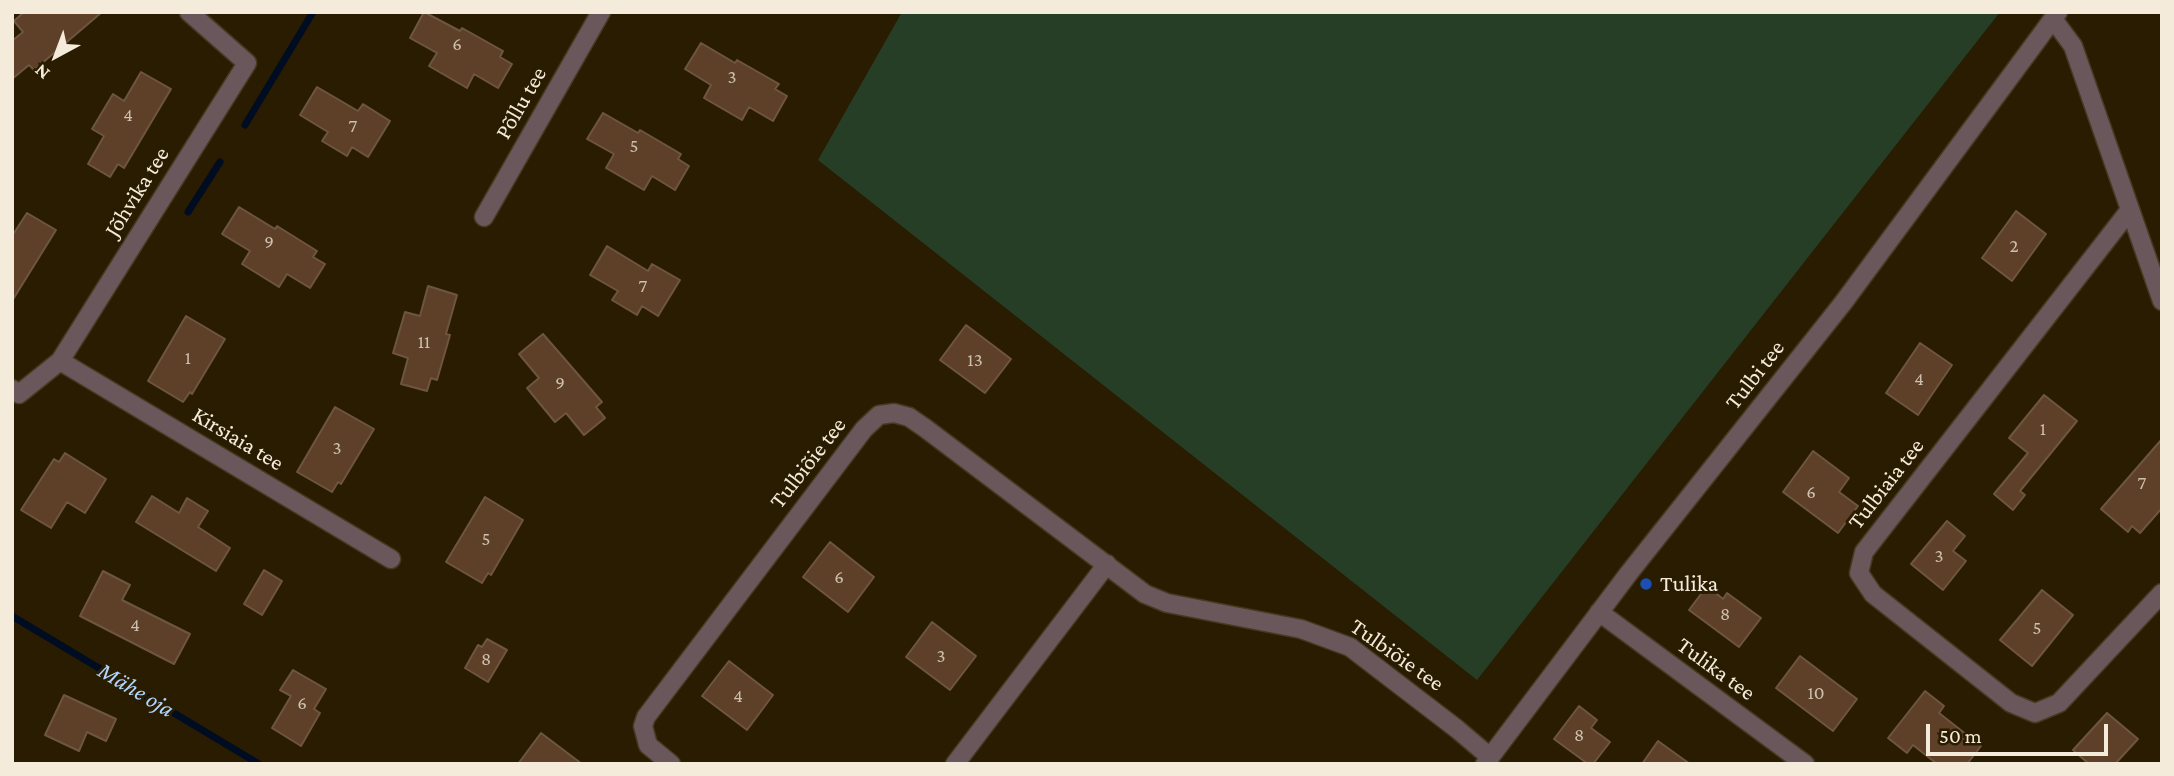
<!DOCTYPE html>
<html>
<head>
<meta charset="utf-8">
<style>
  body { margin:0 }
  #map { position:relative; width:2174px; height:776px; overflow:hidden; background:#291c01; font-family:"Crimson Pro",serif }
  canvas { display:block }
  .frame { position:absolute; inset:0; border:14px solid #f4ebdb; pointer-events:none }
  .north { position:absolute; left:21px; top:21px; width:70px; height:70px; -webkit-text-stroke:5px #291c01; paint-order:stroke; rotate:221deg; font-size:19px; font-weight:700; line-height:28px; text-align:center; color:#f4ebdb }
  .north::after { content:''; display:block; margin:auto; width:24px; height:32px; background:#f4ebdb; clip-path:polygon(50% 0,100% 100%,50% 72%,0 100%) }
  .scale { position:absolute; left:1926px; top:724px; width:182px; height:32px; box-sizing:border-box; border:4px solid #f4ebdb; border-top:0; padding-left:9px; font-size:21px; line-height:24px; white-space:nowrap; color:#f4ebdb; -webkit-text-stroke:5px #291c01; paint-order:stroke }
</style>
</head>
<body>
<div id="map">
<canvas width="2174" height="776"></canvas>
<div class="frame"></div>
<div class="north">N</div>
<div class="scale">50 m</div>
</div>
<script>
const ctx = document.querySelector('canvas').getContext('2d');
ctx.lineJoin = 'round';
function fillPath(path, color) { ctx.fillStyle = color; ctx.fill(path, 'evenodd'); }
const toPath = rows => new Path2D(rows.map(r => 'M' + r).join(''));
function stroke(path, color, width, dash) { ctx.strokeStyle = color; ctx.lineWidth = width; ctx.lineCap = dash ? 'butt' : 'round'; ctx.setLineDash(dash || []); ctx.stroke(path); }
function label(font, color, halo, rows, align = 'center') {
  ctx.font = font + ' "Crimson Pro",serif'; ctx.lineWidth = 6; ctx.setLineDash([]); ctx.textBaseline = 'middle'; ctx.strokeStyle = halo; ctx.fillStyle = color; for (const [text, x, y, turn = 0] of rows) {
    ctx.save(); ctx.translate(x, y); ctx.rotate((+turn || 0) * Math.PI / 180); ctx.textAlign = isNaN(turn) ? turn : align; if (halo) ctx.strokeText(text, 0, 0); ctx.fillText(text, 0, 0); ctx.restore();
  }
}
fillPath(toPath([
  [902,12,2000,12,1477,680,818,160]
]), '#273e26');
stroke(toPath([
  [245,125,313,12],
  [188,212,220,162],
  [12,616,259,764]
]), '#000c22', 7);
const building = toPath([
  [24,12,102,12,34,70,29,65,12,79,12,41,23,32,14,21,24,12],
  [424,12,460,31,462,28,503,51,500,57,512,64,498,88,474,74,467,88,429,66,437,53,410,38,424,12],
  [701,43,735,63,737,60,779,84,775,89,787,96,773,121,749,107,742,120,704,98,711,85,685,69,701,43],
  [141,72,171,89,124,168,118,164,110,177,88,164,104,136,92,129,113,94,124,101,141,72],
  [317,87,358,111,363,104,390,121,368,157,352,147,347,156,322,141,328,132,300,115,317,87],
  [603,113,638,133,640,130,681,154,678,159,689,166,675,190,652,176,644,190,606,168,614,154,587,139,603,113],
  [239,207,275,229,277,226,317,251,313,257,325,264,310,288,287,274,279,287,242,264,250,251,222,234,239,207],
  [2016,211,2046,234,2012,281,1982,258,2016,211],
  [27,213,56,230,12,301,12,236,27,213],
  [607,246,648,271,652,264,680,280,658,316,642,306,637,315,612,300,618,291,590,275,607,246],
  [428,286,457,295,446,334,450,335,437,380,431,378,427,391,401,384,408,358,393,353,405,312,420,316,428,286],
  [186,316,225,339,192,394,190,392,183,402,148,381,186,316],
  [966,325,1011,359,985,393,940,360,966,325],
  [543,334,602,402,596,407,605,418,584,435,566,413,555,422,527,388,539,378,519,354,543,334],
  [1920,343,1952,365,1918,415,1886,393,1920,343],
  [2044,395,2077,421,2020,491,2025,495,2013,510,1994,494,2028,453,2009,438,2044,395],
  [335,407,374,429,341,484,338,482,332,492,297,472,335,407],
  [2162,439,2162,508,2140,533,2132,526,2128,532,2101,509,2162,439],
  [1813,451,1849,478,1839,492,1858,506,1838,533,1783,492,1813,451],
  [65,453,106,479,85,513,67,502,51,528,21,510,54,459,59,462,65,453],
  [152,496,179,513,187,498,208,511,198,527,230,548,216,571,136,522,152,496],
  [485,497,523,520,491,575,488,573,482,583,446,562,485,497],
  [1947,521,1965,536,1953,551,1966,561,1943,590,1911,564,1947,521],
  [830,542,874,577,848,612,803,577,830,542],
  [264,570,282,581,262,615,244,604,264,570],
  [103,571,130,585,122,600,190,634,174,664,80,616,103,571],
  [1707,586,1723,599,1727,593,1761,618,1739,647,1689,610,1707,586],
  [2042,590,2073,615,2032,666,2000,640,2042,590],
  [932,622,976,656,950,690,906,657,932,622],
  [487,639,507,650,488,682,465,668,478,645,482,647,487,639],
  [1800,656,1857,699,1833,731,1776,688,1800,656],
  [729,661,773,695,747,730,702,696,729,661],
  [293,670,326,689,314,709,320,713,301,746,272,728,291,696,280,690,293,670],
  [1925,691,1944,706,1939,713,1981,746,1967,764,1937,764,1913,745,1907,753,1888,738,1925,691],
  [64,695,116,719,106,741,87,732,79,751,45,735,64,695],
  [1579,706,1597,720,1591,728,1610,742,1593,764,1588,764,1554,739,1579,706],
  [2107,713,2138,739,2115,764,2089,764,2073,750,2107,713],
  [541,733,582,764,518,764,541,733],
  [1658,741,1690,764,1642,764,1658,741]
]);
fillPath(building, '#5d4027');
stroke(building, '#6e5540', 2);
const minor = toPath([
  [2053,19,2073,46,2162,301],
  [2129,211,1864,552,1859,573,1873,594,2011,703,2035,713,2059,703,2162,593],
  [484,217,601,12],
  [60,361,391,559],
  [12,389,19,394,60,361,247,63,189,12],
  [1599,612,1805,764],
  [671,764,648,745,643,726,646,717,864,429,879,415,894,413,909,417,925,428,1145,594,1167,603,1301,629,1350,647,1457,729,1490,757],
  [955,764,1107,564],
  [1485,764,1629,573,1843,303,2058,12]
]);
stroke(minor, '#453920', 21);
stroke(minor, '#69575c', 18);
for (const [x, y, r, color] of [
  [1646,584,7,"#1a4fb4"]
]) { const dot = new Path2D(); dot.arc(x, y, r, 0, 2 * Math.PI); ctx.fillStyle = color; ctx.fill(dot); stroke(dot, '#291c01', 2.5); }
label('19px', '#cec0ae', null, [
  ["6",457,44],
  ["3",732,77],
  ["4",128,115],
  ["7",353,126],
  ["5",634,146],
  ["9",269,242],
  ["2",2014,246],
  ["7",643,286],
  ["11",424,342],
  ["1",188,358],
  ["13",975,360],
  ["4",1919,379],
  ["9",560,383],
  ["1",2043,429],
  ["3",337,448],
  ["7",2142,483],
  ["6",1811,492],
  ["5",486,539],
  ["3",1939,556],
  ["6",839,577],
  ["8",1725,614],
  ["4",135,625],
  ["5",2037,628],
  ["3",941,656],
  ["8",486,659],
  ["10",1816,693],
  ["4",738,696],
  ["6",302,703],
  ["8",1579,735]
]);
label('23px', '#f4ebdb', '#291c01', [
  ["Põllu tee",521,103,-60],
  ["Jõhvika tee",137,192,-58],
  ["Tulbi tee",1755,375,-52],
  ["Kirsiaia tee",238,439,31],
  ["Tulbiõie tee",808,463,-52],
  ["Tulbiaia tee",1886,484,-52],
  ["Tulbiõie tee",1397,655,35],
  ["Tulika tee",1716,669,36]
]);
label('23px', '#f4ebdb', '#291c01', [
  ["Tulika",1660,584]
], 'left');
label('italic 24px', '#afd6fd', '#291c01', [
  ["Mähe oja",136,690,31]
]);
</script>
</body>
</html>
